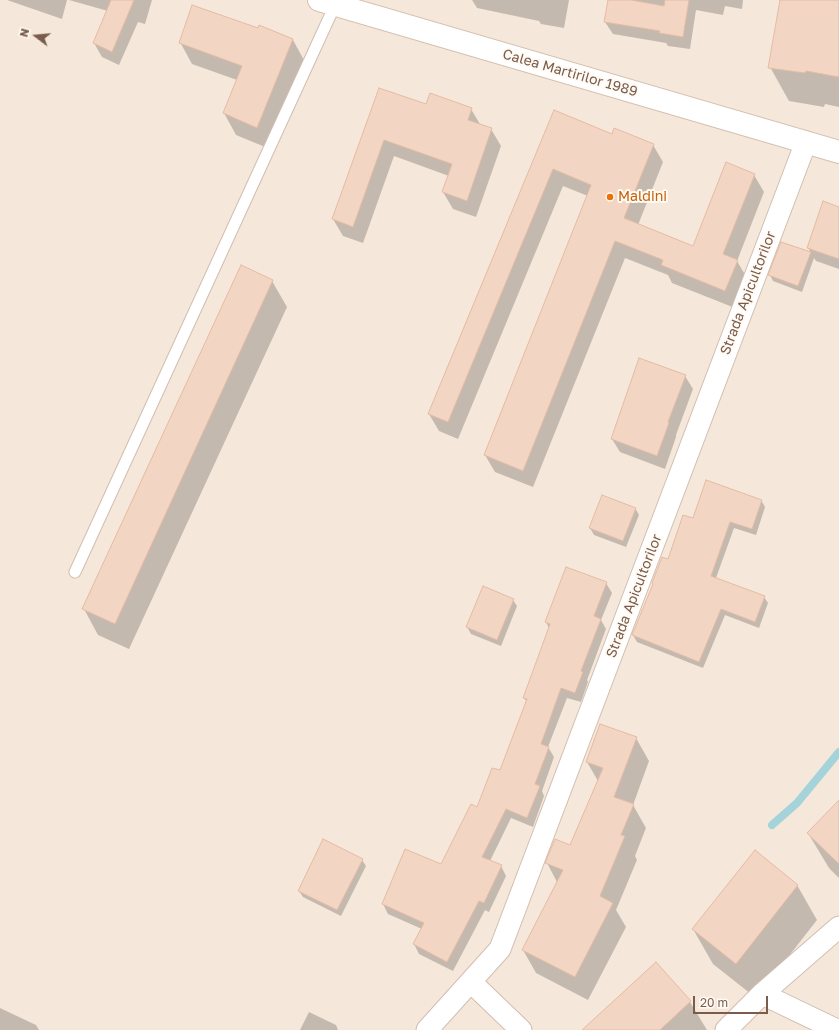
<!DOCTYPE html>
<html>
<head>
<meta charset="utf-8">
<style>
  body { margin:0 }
  #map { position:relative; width:839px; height:1030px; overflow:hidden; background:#fdf6ec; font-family:"Golos Text",sans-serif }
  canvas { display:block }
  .north { position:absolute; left:16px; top:16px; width:40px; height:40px; -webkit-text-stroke:3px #fffaf3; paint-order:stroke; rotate:286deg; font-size:11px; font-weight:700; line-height:16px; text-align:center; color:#7a5c4d }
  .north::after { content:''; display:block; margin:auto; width:14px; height:18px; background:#7a5c4d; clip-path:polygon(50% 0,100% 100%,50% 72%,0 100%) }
  .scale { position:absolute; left:693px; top:996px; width:75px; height:18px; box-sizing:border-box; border:2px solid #7a5c4d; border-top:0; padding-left:5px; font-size:12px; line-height:14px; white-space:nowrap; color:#7a5c4d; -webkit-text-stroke:3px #fffaf3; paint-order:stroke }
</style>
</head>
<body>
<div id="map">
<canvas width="839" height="1030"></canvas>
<div class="north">N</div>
<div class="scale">20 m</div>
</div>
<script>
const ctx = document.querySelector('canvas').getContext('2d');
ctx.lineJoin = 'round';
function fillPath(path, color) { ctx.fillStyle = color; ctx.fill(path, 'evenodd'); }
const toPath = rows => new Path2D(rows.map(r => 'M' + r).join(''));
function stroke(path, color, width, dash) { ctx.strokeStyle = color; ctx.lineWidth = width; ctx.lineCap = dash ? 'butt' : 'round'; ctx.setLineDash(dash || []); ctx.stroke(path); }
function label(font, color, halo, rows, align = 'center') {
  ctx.font = font + ' "Golos Text",sans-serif'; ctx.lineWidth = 4; ctx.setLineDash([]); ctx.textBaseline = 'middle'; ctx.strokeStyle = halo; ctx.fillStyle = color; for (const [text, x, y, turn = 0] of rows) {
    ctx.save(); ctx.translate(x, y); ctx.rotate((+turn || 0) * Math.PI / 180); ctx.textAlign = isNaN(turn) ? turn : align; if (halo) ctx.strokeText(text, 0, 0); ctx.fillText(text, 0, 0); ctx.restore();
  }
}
fillPath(toPath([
  [0,0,839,0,839,1030,0,1030]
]), '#f5e8da');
fillPath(toPath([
  [7,0,67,0,62,19],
  [69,0,152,0,145,24,138,22,119,65,102,57,94,43,108,11],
  [472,0,569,0,564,28,541,24,539,21,477,8],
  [609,0,743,0,742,9,725,6,723,15,696,10,690,49,668,46,666,43,613,34,605,22],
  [780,0,839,0,839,107,825,104,824,107,789,101,770,67],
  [259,26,293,40,305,62,270,149,236,135,224,113,237,80,192,64,180,42,258,29],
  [379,89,427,106,471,109,481,126,491,129,501,146,476,217,453,209,443,192,449,176,394,156,363,243,343,236,333,219],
  [555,111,612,135,653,145,663,162,638,225,693,247,754,175,764,192,737,261,747,278,735,308,672,283,668,275,625,258,533,487,495,472,485,455,588,196,563,186,458,439,439,431,429,414],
  [839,208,839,269,816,261,814,258,802,292,773,281,770,275,782,243,811,254,808,247],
  [272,281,287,307,129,649,98,635,84,609],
  [685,376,693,389,676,435,676,437,665,469,620,452,612,439],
  [761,500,765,507,756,535,734,528,716,578,764,597,768,603,759,628,725,615,703,668,637,642,633,635,668,561,693,520],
  [635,508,639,515,626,547,594,535,590,528],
  [606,583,612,593,601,620,606,629,587,680,588,682,581,702,567,698,548,747,554,757,542,791,544,796,533,827,511,818,490,861,501,866,506,876,489,912,485,910,453,971,419,954,414,944,422,929,388,914,383,904,441,866,500,772,527,702,524,698,549,628,546,622],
  [513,600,517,606,501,646,471,634,467,627],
  [636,738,649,761,633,805,646,828,635,856,637,860,616,910,626,927,588,1000,536,973,523,950,557,882,547,863,571,847,598,781,587,762],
  [839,801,839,878,829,868,808,833],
  [362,860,366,866,341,916,303,897,299,891],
  [797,885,817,920,756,998,713,964,693,929],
  [656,963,690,1002,707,1030,583,1030],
  [0,1008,36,1025,39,1030,0,1030],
  [309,1012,336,1025,338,1030,300,1030]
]), '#0003');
stroke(toPath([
  [772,825,797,803,839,752]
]), '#a5d3da', 8);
const building = toPath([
  [111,0,134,0,112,52,93,43,111,0],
  [608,0,631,0,664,6,665,0,689,0,683,37,659,33,660,31,604,22,608,0],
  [780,0,839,0,839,77,806,71,805,73,768,68,780,0],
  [192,5,258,28,259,25,293,39,257,128,223,113,242,66,179,43,192,5],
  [379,88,426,104,430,93,472,108,468,120,492,128,467,201,442,192,452,164,384,140,353,227,332,219,379,88],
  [554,110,612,134,614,128,654,144,624,218,693,246,726,162,755,174,723,254,738,260,725,291,661,265,663,260,615,241,523,471,484,455,591,185,553,169,448,422,428,414,554,110],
  [823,201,839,207,839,259,807,248,823,201],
  [781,242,811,252,798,286,768,275,781,242],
  [241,265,273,280,115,624,82,609,241,265],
  [639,358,686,375,668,422,669,423,657,456,611,439,639,358],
  [706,480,762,500,752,529,730,522,711,576,765,596,755,622,721,609,699,662,632,635,653,584,652,583,662,557,668,559,683,515,693,518,706,480],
  [602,495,636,508,623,541,589,528,602,495],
  [566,567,607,582,594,616,601,619,581,671,583,672,575,693,561,688,541,744,549,747,535,784,540,786,527,818,506,809,482,857,502,865,484,903,479,901,447,962,413,944,424,923,382,904,405,849,441,864,471,804,477,807,492,768,500,770,527,699,523,698,550,624,545,622,566,567],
  [483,586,514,599,497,640,466,627,483,586],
  [600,724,637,737,614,797,634,804,621,835,625,836,600,896,613,903,575,977,522,950,563,870,545,863,555,839,570,845,603,768,586,762,600,724],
  [839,800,839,864,807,833,839,800],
  [323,839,363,859,337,910,298,891,323,839],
  [755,850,798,885,736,964,692,929,755,850],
  [656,962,691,1001,660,1030,582,1030,656,962]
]);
fillPath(building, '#f3d5c3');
stroke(building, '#e6bba3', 1);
const lane = toPath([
  [75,572,335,5]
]);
const street = toPath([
  [471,982,521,1030],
  [762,994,837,1030],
  [427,1030,500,949,806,142],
  [726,1030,762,994,839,927]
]);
const secondary = toPath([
  [319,0,839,152]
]);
stroke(lane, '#d1beb0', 13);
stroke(street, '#d1beb0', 23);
stroke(secondary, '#d6c0b0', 24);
stroke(lane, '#fff', 11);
stroke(street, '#fff', 21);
stroke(secondary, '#fff', 22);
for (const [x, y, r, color] of [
  [610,197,4,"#e8710a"]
]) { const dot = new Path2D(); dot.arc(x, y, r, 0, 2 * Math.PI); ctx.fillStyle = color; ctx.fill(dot); stroke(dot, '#fffaf3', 1.5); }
label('14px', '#7a5c4d', '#fffaf3', [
  ["Calea Martirilor 1989",570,73,16],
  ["Strada Apicultorilor",748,293,-69],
  ["Strada Apicultorilor",634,596,-69]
]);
label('14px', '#c56008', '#fffaf3', [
  ["Maldini",618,197]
], 'left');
</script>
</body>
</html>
